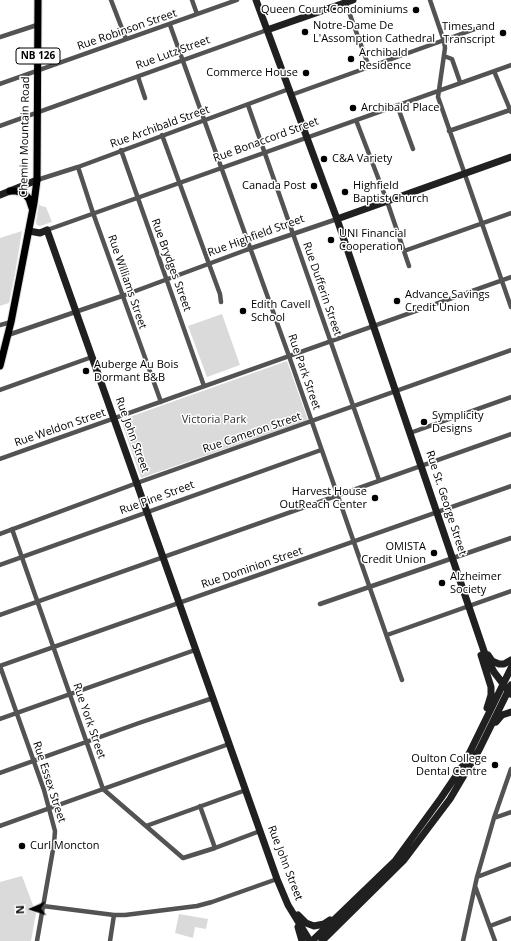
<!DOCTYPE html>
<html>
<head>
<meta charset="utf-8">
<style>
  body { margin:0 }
  #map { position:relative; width:511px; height:941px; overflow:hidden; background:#fff; font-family:"Open Sans",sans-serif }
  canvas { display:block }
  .north { position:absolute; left:12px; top:889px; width:40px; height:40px; -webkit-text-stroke:3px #fff; paint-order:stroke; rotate:267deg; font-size:11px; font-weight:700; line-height:16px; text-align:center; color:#000 }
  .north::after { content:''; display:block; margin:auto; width:14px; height:18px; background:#000; clip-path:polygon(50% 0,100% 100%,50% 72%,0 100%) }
</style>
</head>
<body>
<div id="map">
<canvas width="511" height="941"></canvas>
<div class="north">N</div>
</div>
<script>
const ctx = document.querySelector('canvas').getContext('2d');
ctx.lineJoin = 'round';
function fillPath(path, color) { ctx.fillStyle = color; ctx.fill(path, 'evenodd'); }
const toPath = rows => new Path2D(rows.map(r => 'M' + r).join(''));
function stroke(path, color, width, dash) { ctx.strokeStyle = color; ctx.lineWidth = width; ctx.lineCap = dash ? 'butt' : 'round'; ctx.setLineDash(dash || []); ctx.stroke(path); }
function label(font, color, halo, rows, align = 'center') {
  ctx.font = font + ' "Open Sans",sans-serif'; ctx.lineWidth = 3; ctx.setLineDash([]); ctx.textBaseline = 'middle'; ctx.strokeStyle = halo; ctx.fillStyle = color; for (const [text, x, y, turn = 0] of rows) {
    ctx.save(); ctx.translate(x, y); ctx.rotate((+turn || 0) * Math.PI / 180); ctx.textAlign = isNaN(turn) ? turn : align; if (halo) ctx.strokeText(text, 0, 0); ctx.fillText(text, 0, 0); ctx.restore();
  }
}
fillPath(toPath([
  [39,204,41,206,46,207,52,222,40,226,37,225,36,222],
  [22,231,15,274,9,303,0,306,0,238],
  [222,314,240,365,207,377,188,326],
  [287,361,308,420,141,478,121,420],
  [22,876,36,913,31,941,0,941,0,882],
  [179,914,208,919,206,929,195,927,193,938,175,933]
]), '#dadada');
const primary = toPath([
  [10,191,16,191,25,194,29,199,32,208],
  [0,366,11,322,34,203,37,180,38,0]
]);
stroke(primary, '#dbdbdb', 9);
stroke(toPath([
  [111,0,126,39],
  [192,0,197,14],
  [430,0,444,41,445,48,438,97,511,307],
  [345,1,369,67],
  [170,25,289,356,402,680],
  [0,37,37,25],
  [444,56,452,59,460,82],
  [494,71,511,112],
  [138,77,145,98],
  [0,84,237,0],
  [291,95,475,29],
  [248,105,379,480],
  [397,105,413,149],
  [356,120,387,201,409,266],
  [0,126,267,30],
  [449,131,510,110],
  [162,135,209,264,220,294,221,302],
  [121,150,204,386],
  [78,167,93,213,161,402],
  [37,180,78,167,289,89],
  [47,230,511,65],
  [404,251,511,213],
  [0,325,11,322],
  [8,335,122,296,246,250,337,219],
  [0,390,92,357],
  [410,433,511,397],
  [0,459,511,277],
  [12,529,103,789,183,858,215,848,260,831],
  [0,534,137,483,511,350],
  [0,565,321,450],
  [320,604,511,538],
  [0,615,511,434],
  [387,635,511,591],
  [0,666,511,486],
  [0,666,44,790,55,831,54,844,37,941],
  [0,719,195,650],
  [0,773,139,723,213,698],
  [200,806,215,848],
  [494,818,511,812],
  [0,826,229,744],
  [146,826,246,790],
  [477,877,511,864],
  [475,886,495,941],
  [43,906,114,915,125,915,197,906,212,902,277,879],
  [490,926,511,918],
  [110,941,114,915],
  [463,941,477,877,494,818,511,769]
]), '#535353', 4.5);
stroke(toPath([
  [256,0,337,219,486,657,494,672,511,694],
  [267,30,353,0],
  [0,195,37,180],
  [337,219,511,157],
  [29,231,40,233,47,230,277,879,288,905,310,941],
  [481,655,491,687,491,695,487,708],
  [488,655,492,661,499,664,504,664,511,660],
  [496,722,502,715,511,712],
  [298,915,306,923,314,926,324,924,330,920],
  [298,927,302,941],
  [312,941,395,861,441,798,464,764,511,668],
  [322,941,404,860,450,799,479,750,511,685]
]), '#202020', 7);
stroke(primary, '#000', 7);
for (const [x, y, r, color] of [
  [416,10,4,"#000"],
  [305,32,4,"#000"],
  [503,33,4,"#000"],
  [351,59,4,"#000"],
  [306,73,4,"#000"],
  [353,108,4,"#000"],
  [324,159,4,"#000"],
  [314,186,4,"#000"],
  [345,192,4,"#000"],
  [331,240,4,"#000"],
  [397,301,4,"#000"],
  [243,311,4,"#000"],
  [86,371,4,"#000"],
  [424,422,4,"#000"],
  [375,498,4,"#000"],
  [434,553,4,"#000"],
  [442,583,4,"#000"],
  [495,765,4,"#000"],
  [22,846,4,"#000"]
]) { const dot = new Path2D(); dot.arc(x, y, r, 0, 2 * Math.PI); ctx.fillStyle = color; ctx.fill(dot); stroke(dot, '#fff', 1.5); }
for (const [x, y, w] of [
  [38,56,44]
]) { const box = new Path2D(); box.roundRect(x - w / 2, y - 8, w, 16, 3); ctx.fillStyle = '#fff'; ctx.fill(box); stroke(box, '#000', 1); }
label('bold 10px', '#000', null, [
  ["NB 126",38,56]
]);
label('11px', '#000', '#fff', [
  ["Queen Court Condominiums",408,10,"right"],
  ["Notre-Dame De",313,26],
  ["L'Assomption Cathedral",313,39],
  ["Times and",495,27,"right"],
  ["Transcript",495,40,"right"],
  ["Archibald",359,53],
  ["Residence",359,66],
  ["Commerce House",298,73,"right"],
  ["Archibald Place",361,108],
  ["C&A Variety",332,159],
  ["Canada Post",306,186,"right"],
  ["Highfield",353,186],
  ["Baptist Church",353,199],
  ["UNI Financial",339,234],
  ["Cooperation",339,247],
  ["Advance Savings",405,295],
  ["Credit Union",405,308],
  ["Edith Cavell",251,305],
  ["School",251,318],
  ["Auberge Au Bois",94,365],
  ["Dormant B&B",94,378],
  ["Symplicity",432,416],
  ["Designs",432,429],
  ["Harvest House",367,492,"right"],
  ["OutReach Center",367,505,"right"],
  ["OMISTA",426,547,"right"],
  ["Credit Union",426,560,"right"],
  ["Alzheimer",450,577],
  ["Society",450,590],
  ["Oulton College",487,759,"right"],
  ["Dental Centre",487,772,"right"],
  ["Curl Moncton",30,846]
], 'left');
label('11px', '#000', '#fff', [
  ["Rue Robinson Street",127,30,-19],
  ["Rue Lutz Street",173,53,-20],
  ["Rue Archibald Street",160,127,-20],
  ["Chemin Mountain Road",25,137,-89],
  ["Rue Bonaccord Street",266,140,-20],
  ["Rue Highfield Street",256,236,-20],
  ["Rue Brydges Street",171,265,70],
  ["Rue Williams Street",127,282,71],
  ["Rue Dufferin Street",322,289,71],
  ["Rue Park Street",304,372,71],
  ["Rue Weldon Street",60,428,-19],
  ["Rue Cameron Street",252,433,-19],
  ["Rue John Street",132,435,70],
  ["Rue Pine Street",157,498,-20],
  ["Rue St. George Street",446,503,72],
  ["Rue Dominion Street",252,568,-19],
  ["Rue York Street",89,721,71],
  ["Rue Essex Street",49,782,72],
  ["Rue John Street",285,863,69]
]);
label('11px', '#313131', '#fff', [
  ["Victoria Park",214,420]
]);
</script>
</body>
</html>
